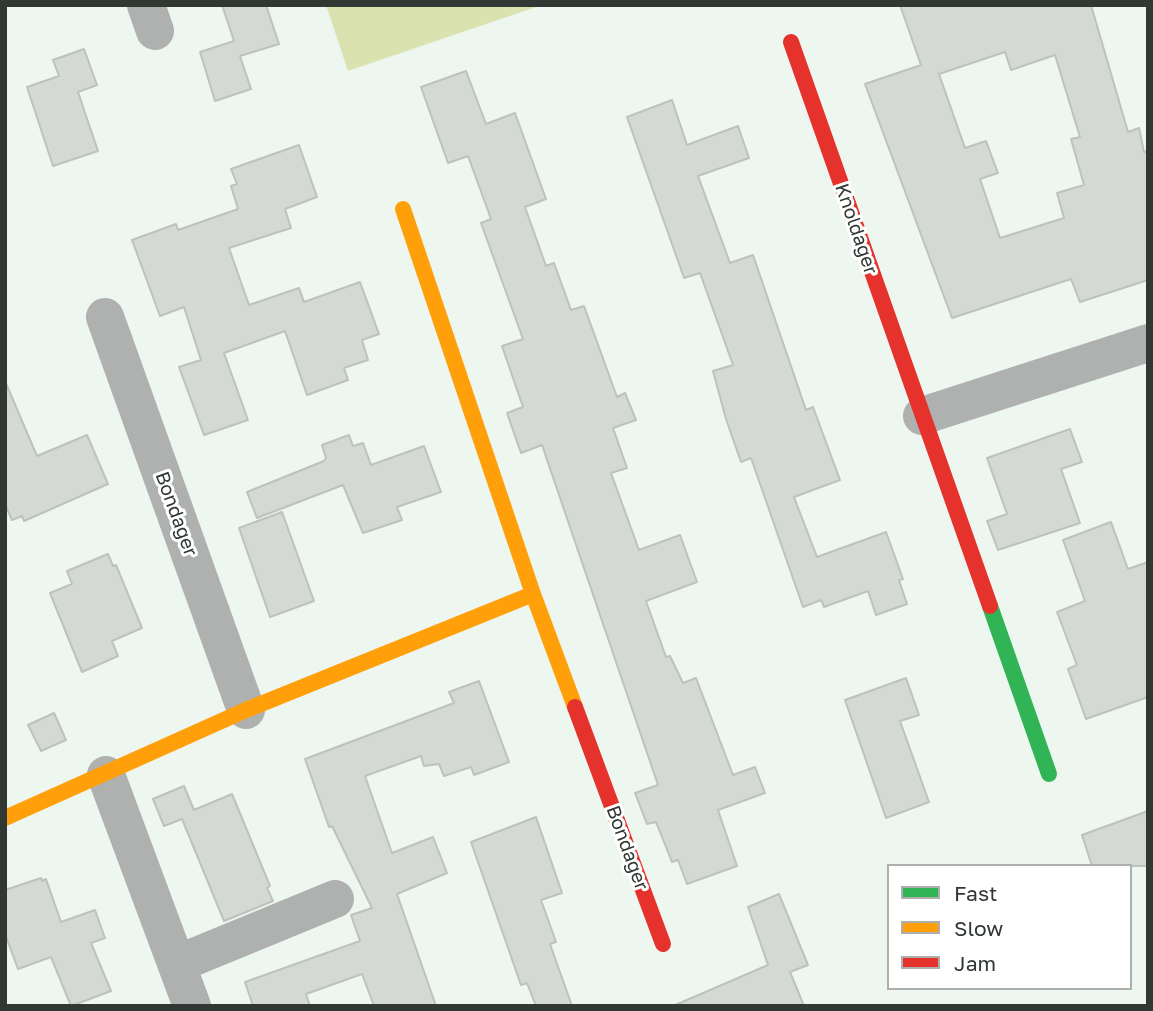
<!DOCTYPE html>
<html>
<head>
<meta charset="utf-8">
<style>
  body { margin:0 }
  #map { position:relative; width:1153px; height:1011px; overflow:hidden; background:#eef6f0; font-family:"Golos Text",sans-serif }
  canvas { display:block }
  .frame { position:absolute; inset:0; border:7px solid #313732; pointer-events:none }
  .legend { position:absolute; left:887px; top:864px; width:245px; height:126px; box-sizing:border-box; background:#fff; border:2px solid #adafad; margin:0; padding:9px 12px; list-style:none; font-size:21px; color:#313732 }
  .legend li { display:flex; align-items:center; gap:14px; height:35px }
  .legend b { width:35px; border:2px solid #adafad }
</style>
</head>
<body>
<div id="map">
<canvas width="1153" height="1011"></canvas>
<div class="frame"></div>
<ul class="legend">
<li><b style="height:9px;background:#30b455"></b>Fast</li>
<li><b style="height:9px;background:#ff9f0a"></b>Slow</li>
<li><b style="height:9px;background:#e5322d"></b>Jam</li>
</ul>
</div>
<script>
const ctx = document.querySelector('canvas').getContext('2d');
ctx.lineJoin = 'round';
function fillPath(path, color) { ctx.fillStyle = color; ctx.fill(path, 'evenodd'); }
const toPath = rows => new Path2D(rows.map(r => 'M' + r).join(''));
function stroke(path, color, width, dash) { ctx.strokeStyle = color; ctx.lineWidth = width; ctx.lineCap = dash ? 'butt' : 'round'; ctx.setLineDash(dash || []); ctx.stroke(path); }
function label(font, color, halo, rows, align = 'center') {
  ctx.font = font + ' "Golos Text",sans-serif'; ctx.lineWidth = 6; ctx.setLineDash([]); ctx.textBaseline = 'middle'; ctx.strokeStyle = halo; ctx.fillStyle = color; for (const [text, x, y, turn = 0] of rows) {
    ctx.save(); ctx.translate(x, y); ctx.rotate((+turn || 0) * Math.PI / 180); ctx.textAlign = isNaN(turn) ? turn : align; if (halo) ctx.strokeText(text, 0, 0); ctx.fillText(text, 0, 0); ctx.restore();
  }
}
fillPath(toPath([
  [326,5,542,5,348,71]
]), '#dae3b0');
const building = toPath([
  [222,5,266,5,279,44,240,56,251,89,215,101,200,52,234,41,222,5],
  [900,5,1091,5,1128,132,1139,128,1144,152,1148,151,1148,280,1080,302,1071,279,952,318,865,84,921,65,900,5],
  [1005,52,1011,70,1055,55,1080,137,1071,139,1084,185,1057,193,1064,218,1000,238,980,179,998,173,986,141,965,148,939,74,1005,52],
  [84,49,97,85,78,92,98,151,53,166,27,87,59,76,53,60,84,49],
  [466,71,486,124,515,113,546,199,525,207,546,266,554,263,571,310,584,306,617,397,625,393,636,420,613,428,627,468,611,473,639,550,680,535,697,582,646,601,666,657,670,656,683,683,696,678,733,775,755,767,765,793,718,810,737,866,687,884,678,860,672,862,656,822,647,824,635,793,658,785,542,445,521,453,507,413,523,407,502,346,523,339,481,223,491,219,468,156,448,163,421,87,466,71],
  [672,100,687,145,738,126,749,158,698,176,730,263,753,255,806,410,813,407,840,480,794,497,817,557,886,532,903,579,899,580,907,604,876,615,868,591,824,607,821,600,803,607,751,458,741,462,726,419,713,371,733,365,700,273,684,278,627,117,672,100],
  [299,145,317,197,285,209,291,228,229,248,249,305,299,288,304,302,360,282,379,334,362,340,368,360,344,368,348,380,307,395,285,331,224,353,248,420,204,435,179,367,201,360,184,307,160,316,132,240,176,224,178,230,238,209,231,186,237,184,231,169,299,145],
  [5,381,37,456,87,435,108,484,24,521,22,516,12,520,5,504,5,381],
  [1070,429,1082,462,1061,469,1080,523,998,550,987,521,1007,514,987,458,1070,429],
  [349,435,353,446,363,443,371,465,424,446,441,492,397,507,402,520,363,533,343,485,257,518,247,492,324,461,326,458,322,445,349,435],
  [282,512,314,601,270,617,239,528,282,512],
  [1111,522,1128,569,1148,562,1148,697,1086,719,1068,669,1077,665,1057,612,1085,601,1063,540,1111,522],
  [108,554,113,566,116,565,142,628,112,641,118,656,82,672,50,593,72,584,67,571,108,554],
  [906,678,919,715,900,721,929,802,886,818,845,700,906,678],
  [479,681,509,762,474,775,471,767,444,776,439,764,424,766,421,756,365,776,392,853,433,837,447,873,397,894,436,1006,374,1006,362,974,306,994,310,1006,253,1006,245,982,360,941,351,915,372,908,332,826,329,827,305,759,454,703,449,692,479,681],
  [54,713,66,740,41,751,28,725,54,713],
  [184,786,194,810,232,794,270,886,267,888,273,901,224,921,182,819,164,826,153,799,184,786],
  [1148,811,1148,866,1092,866,1082,835,1148,811],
  [536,817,562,893,541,900,556,942,550,944,572,1006,536,1006,527,983,521,985,471,842,536,817],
  [41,878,42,881,46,879,61,922,95,910,105,938,91,943,111,991,71,1006,51,957,18,969,5,934,5,890,41,878],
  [779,894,808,965,790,972,804,1006,673,1006,768,965,748,907,779,894]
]);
fillPath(building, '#d4d9d3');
stroke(building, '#bec2bd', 2);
stroke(toPath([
  [146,5,155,31],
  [105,317,246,710],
  [922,416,1148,343],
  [106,775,192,1006],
  [177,964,335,899]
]), '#aeb1af', 38);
stroke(toPath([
  [990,606,1049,774]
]), '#30b455', 16);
stroke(toPath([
  [403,209,533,594,575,707],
  [5,818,246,710,533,594]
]), '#ff9f0a', 16);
stroke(toPath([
  [791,42,990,606],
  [575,707,663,944]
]), '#e5322d', 16);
label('19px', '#313732', '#fff', [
  ["Knoldager",856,229,71],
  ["Bondager",176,514,70],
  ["Bondager",627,848,70]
]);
</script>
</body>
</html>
